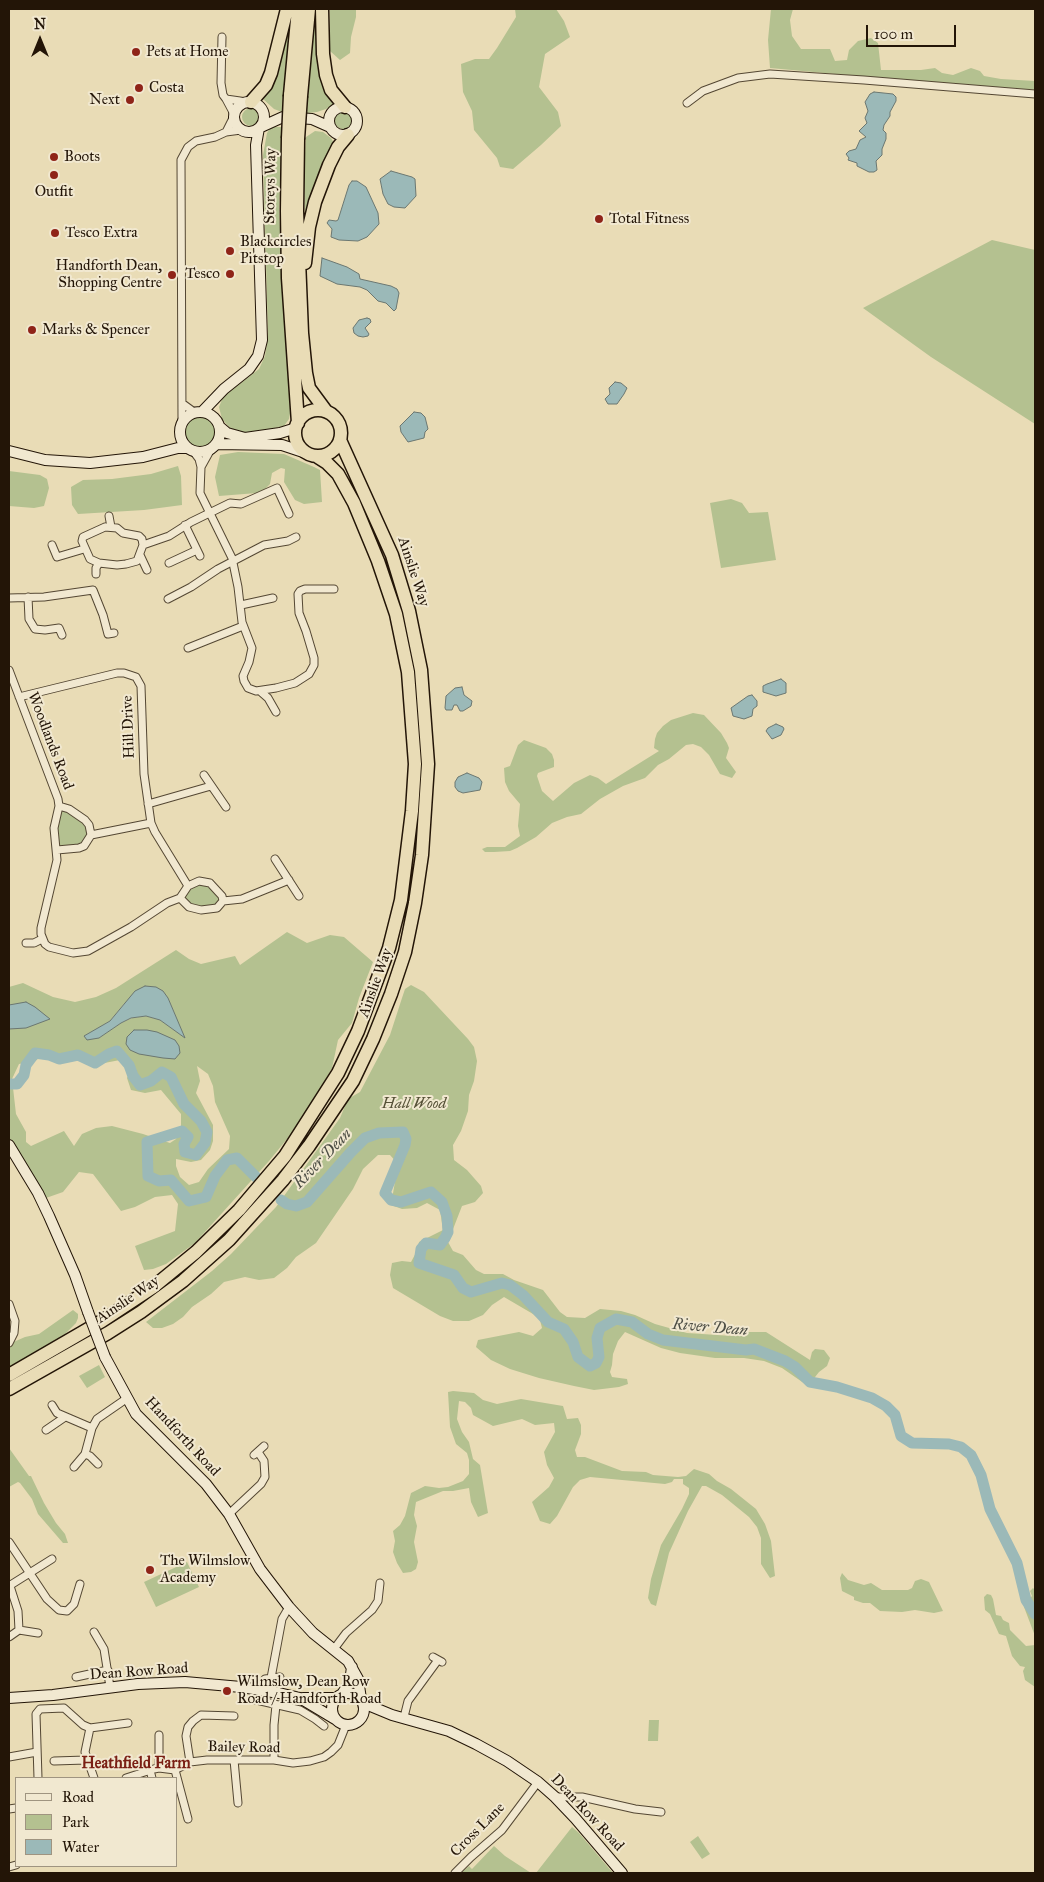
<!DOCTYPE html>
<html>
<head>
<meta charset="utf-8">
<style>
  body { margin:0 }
  #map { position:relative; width:1044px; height:1882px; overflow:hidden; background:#e9dcb6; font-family:"IM FELL Great Primer",serif }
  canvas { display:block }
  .frame { position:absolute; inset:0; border:10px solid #231507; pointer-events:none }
  .legend { position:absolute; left:15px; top:1777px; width:162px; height:90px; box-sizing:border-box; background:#f1e8d0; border:1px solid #9f9480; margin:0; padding:6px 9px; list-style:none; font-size:15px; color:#231507 }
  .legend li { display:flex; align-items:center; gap:10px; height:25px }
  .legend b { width:25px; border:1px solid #9f9480 }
  .north { position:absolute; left:15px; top:15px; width:50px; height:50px; -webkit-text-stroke:4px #f1e8d0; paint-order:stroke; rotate:0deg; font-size:14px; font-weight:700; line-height:20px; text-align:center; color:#231507 }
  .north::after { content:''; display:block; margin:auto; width:18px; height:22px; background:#231507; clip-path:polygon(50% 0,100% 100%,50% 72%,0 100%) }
  .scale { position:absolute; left:866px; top:25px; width:90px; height:22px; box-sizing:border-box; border:2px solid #231507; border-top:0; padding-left:6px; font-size:15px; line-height:18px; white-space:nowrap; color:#231507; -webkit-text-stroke:4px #f1e8d0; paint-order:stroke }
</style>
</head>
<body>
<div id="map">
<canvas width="1044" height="1882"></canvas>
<div class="frame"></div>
<ul class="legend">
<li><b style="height:6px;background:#f1e8d0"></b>Road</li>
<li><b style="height:14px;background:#b4c190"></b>Park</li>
<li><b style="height:14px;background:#9bb9b8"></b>Water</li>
</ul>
<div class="north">N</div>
<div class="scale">100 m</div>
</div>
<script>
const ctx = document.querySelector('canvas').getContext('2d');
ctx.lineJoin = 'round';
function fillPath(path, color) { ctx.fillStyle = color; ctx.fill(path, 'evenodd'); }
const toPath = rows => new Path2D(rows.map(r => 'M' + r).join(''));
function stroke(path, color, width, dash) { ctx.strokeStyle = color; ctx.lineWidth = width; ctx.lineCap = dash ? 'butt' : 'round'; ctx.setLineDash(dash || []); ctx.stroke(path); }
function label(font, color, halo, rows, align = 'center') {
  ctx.font = font + ' "IM FELL Great Primer",serif'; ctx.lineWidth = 4; ctx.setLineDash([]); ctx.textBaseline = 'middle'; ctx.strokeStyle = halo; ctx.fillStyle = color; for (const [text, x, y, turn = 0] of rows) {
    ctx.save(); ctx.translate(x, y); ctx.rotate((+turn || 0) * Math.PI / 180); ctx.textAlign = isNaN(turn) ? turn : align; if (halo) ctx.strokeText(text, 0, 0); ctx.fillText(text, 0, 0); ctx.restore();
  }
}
fillPath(toPath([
  [330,9,356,9,356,17,351,37,350,53,340,60,330,51],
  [515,9,556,9,564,21,570,37,545,54,539,87,558,112,561,126,541,145,513,169,500,167,497,158,474,130,472,111,463,92,461,64,475,59,489,59,497,48,516,17],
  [771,9,793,9,790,20,792,36,801,49,830,49,835,61,847,60,849,50,858,41,871,38,878,43,881,70,921,70,935,68,942,73,953,75,971,68,980,71,984,76,1001,79,1035,81,1035,90,868,77,770,68,768,40],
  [313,19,317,23,335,103,326,109,317,112,307,113,308,75],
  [291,25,282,112,274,109,262,98,287,28],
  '242 117a9 9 0 1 1 18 0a9 9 0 1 1-18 0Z',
  '334 120a9 9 0 1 1 18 0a9 9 0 1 1-18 0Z',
  [271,127,282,127,279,211,291,408,289,419,284,426,256,432,242,432,230,428,222,419,219,407,223,397,259,369,265,356,268,336,263,155,267,133],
  [315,131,323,132,331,138,335,145,305,223,304,170,306,137],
  [992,240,1035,250,1035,424,931,357,863,308],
  '185 432a15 15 0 1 1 30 0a15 15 0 1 1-30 0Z',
  [238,452,284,454,314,467,320,470,322,502,304,504,295,500,284,482,285,469,281,468,272,473,270,484,265,489,257,493,219,496,215,477,220,455],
  [178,466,181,476,182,505,144,510,78,514,72,505,71,487,83,480,112,479,151,474],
  [9,471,40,475,47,479,49,488,44,506,34,508,9,506],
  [731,499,742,503,749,513,768,512,776,560,721,568,710,503],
  [693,713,704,715,721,733,727,743,729,748,726,758,736,772,732,778,720,774,709,755,701,747,693,744,686,745,669,759,658,765,645,778,623,786,600,799,581,814,567,817,552,823,536,837,517,848,510,851,494,852,485,852,482,849,487,847,505,847,520,836,518,826,520,804,509,791,505,782,504,768,510,766,518,745,524,740,546,748,552,754,554,760,554,767,538,773,537,776,542,791,553,801,574,783,590,775,598,778,606,784,659,751,654,748,655,739,657,733,663,726,671,720],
  [59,806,79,815,91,830,84,846,57,850,54,836],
  [206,881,223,901,212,910,184,903,183,892],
  [287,932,307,943,330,935,344,937,373,962,359,998,352,1023,338,1040,332,1068,305,1117,269,1161,195,1243,166,1264,153,1269,144,1270,135,1246,175,1231,178,1204,172,1195,155,1197,135,1207,121,1211,93,1174,79,1172,63,1192,46,1198,9,1145,9,987,23,983,53,997,75,1002,96,997,116,988,176,950,189,959,201,964,235,956,240,965],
  [168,998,184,1037,160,1020,146,1016,132,1018,121,1023,99,1038,85,1036,110,1021,124,1004],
  [60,1054,94,1065,120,1060,131,1061,134,1064,127,1078,131,1090,145,1093,161,1090,181,1114,181,1128,176,1139,170,1143,143,1134,112,1126,96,1128,82,1134,74,1146,64,1131,31,1146,26,1142,26,1132,16,1114,12,1079,19,1064,35,1061,42,1056],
  [197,1066,208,1074,213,1086,215,1102,230,1136,229,1149,208,1169,199,1182,189,1185,180,1177,176,1166,176,1159,191,1162,201,1160,210,1150,213,1141,213,1125,196,1093,200,1081],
  [411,985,424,992,468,1039,474,1047,477,1061,474,1081,469,1095,468,1111,461,1131,453,1145,454,1160,467,1170,481,1186,483,1193,475,1202,462,1206,448,1242,453,1251,463,1255,476,1270,484,1274,503,1274,514,1280,543,1290,560,1312,567,1317,585,1318,600,1309,621,1311,635,1315,655,1324,687,1333,732,1336,745,1332,766,1332,810,1360,812,1352,815,1349,824,1350,830,1358,827,1366,819,1372,808,1386,782,1368,764,1361,744,1358,715,1358,680,1353,661,1348,625,1332,618,1341,613,1354,612,1365,610,1372,612,1377,627,1379,628,1384,619,1387,594,1390,574,1386,539,1378,510,1369,491,1360,476,1347,478,1340,519,1332,533,1336,542,1328,540,1320,533,1314,504,1297,492,1305,483,1315,469,1321,453,1321,440,1316,393,1288,390,1275,392,1263,402,1261,411,1262,418,1249,419,1242,443,1230,440,1210,427,1203,417,1208,402,1209,391,1205,398,1164,390,1155,378,1155,363,1169,353,1189,316,1243,296,1257,287,1268,274,1278,259,1280,245,1277,224,1282,211,1294,192,1307,183,1317,173,1324,162,1328,153,1328,146,1322,212,1271,231,1254,276,1207,340,1118,348,1099,360,1092,390,1035,402,998,405,989],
  [73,1310,78,1314,78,1318,76,1323,65,1334,9,1370,9,1344,25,1337,39,1334],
  [99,1365,105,1377,87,1388,79,1376],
  [453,1391,474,1393,483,1400,497,1404,521,1399,563,1406,567,1419,578,1418,581,1425,581,1434,575,1450,577,1457,585,1457,622,1471,646,1472,653,1475,678,1477,686,1476,694,1469,709,1474,717,1481,731,1489,756,1509,765,1524,771,1541,775,1576,770,1578,761,1564,761,1538,757,1527,749,1517,722,1495,706,1486,702,1486,688,1511,669,1553,656,1606,651,1604,648,1598,651,1579,661,1545,682,1509,689,1494,689,1488,683,1484,683,1479,674,1479,672,1482,665,1484,590,1477,580,1480,573,1487,557,1516,550,1524,540,1521,532,1502,549,1487,554,1478,547,1465,544,1452,555,1432,554,1423,535,1425,522,1419,493,1426,473,1415,471,1408,465,1402,459,1401,457,1419,462,1432,469,1442,473,1459,480,1465,488,1513,478,1517,471,1502,469,1488,453,1491,443,1491,416,1502,414,1515,417,1526,414,1542,418,1562,416,1569,411,1572,403,1573,397,1563,393,1552,395,1541,393,1531,400,1525,405,1516,411,1493,425,1486,439,1488,448,1487,463,1481,469,1474,469,1460,467,1453,456,1444,450,1427,448,1392],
  [9,1448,29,1476,31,1476,44,1503,56,1523,65,1534,68,1543,63,1543,38,1514,32,1499,20,1483,18,1482,9,1487],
  [187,1562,199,1587,156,1607,144,1582],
  [842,1573,848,1580,864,1585,871,1583,882,1590,908,1590,912,1588,915,1581,921,1579,929,1582,943,1611,934,1613,915,1610,902,1612,880,1611,870,1603,863,1603,854,1600,854,1597,842,1591,840,1578],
  [1033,1588,1035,1590,1035,1636,1024,1607,1024,1604,1032,1596,1030,1591],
  [987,1594,991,1595,993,1599,996,1615,1001,1616,1003,1620,1009,1623,1010,1630,1026,1646,1035,1645,1035,1687,1025,1680,1023,1671,1025,1667,1020,1666,1012,1656,1006,1636,999,1634,990,1614,985,1610,984,1597],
  [649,1720,659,1720,658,1741,648,1741],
  [572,1827,579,1833,613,1873,536,1873],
  [698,1836,710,1854,702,1859,690,1842],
  [494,1846,505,1856,531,1873,461,1873,469,1866,472,1869]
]), '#b4c190');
const water = toPath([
  [874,92,893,94,896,97,896,101,890,112,890,116,884,125,883,130,886,133,886,139,882,149,882,155,876,161,877,170,874,172,869,172,857,166,857,163,848,160,849,158,846,154,849,151,856,149,860,140,866,137,859,131,867,123,865,118,868,111,865,102,870,94,874,92],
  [391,171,412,177,415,179,416,196,405,208,394,207,388,204,383,194,380,179,391,171],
  [352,181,357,181,366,187,378,213,379,224,367,237,358,241,339,240,331,237,332,229,327,223,329,220,336,221,338,220,349,185,352,181],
  [322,258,347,267,359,274,360,279,391,286,397,289,399,293,396,309,394,311,386,303,378,301,367,290,360,287,337,284,320,276,322,258],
  [367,318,370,319,371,322,365,328,369,334,368,336,363,337,358,336,354,333,353,328,359,320,367,318],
  [615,382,621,383,627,388,624,394,617,404,608,404,605,399,610,394,609,388,615,382],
  [414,412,421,413,425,417,428,429,425,432,424,438,408,442,401,432,400,426,414,412],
  [781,679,786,683,786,693,776,696,763,692,763,686,767,684,781,679],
  [462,687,464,695,472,701,471,706,463,711,460,711,457,705,454,705,452,710,446,710,445,708,446,696,455,688,462,687],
  [752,695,757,701,757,706,753,709,752,716,744,719,733,716,731,708,748,696,752,695],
  [776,724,783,727,784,729,781,735,772,739,766,731,768,728,776,724],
  [467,773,479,778,482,782,480,790,463,793,458,791,455,787,455,782,458,777,467,773],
  [145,986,156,987,163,991,168,998,185,1038,160,1020,146,1016,131,1018,121,1023,99,1038,87,1040,84,1036,110,1021,135,991,145,986],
  [26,1002,35,1007,50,1019,26,1028,9,1029,9,1005,26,1002],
  [134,1030,147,1030,157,1032,175,1040,179,1046,180,1053,175,1059,163,1058,139,1054,130,1050,126,1044,127,1037,134,1030]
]);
fillPath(water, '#9bb9b8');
stroke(water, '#6b7771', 1);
stroke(toPath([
  [9,1084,17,1084,24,1075,26,1065,35,1053,49,1055,59,1059,78,1055,95,1063,109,1054,117,1051,129,1065,133,1076,140,1085,151,1081,162,1072,171,1077,184,1104,201,1121,207,1132,205,1143,196,1155,185,1152,184,1144,188,1137,182,1131,147,1142,148,1176,159,1181,171,1180,189,1201,206,1197,215,1176,227,1160,237,1158,256,1177],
  [281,1200,287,1204,296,1206,307,1202,351,1152,365,1138,379,1133,403,1132,406,1139,405,1145,385,1193,391,1200,401,1202,431,1192,442,1202,447,1216,448,1232,445,1238,440,1245,426,1243,421,1249,419,1263,454,1275,463,1288,471,1292,502,1283,510,1285,523,1295,548,1322,564,1329,573,1342,578,1357,590,1366,596,1363,599,1357,597,1338,600,1328,616,1319,632,1322,648,1334,663,1340,746,1350,754,1349,785,1361,795,1367,810,1382,837,1387,872,1398,886,1406,895,1415,901,1436,912,1443,949,1444,961,1447,971,1455,981,1475,990,1509,1017,1563,1026,1600,1035,1614]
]), '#9bb9b8', 11);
const street = toPath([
  [222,37,221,83,223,95,226,99],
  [687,103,703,91,738,78,770,74,864,80,1035,94],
  [234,114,226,99,247,102],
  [226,132,233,118],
  [183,404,194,412],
  [182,421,181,160,188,147,196,141,215,137,226,132,241,130],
  [211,449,201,467,200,493,232,558,238,587,242,622,252,648,249,662,243,676,244,681,248,688,256,691,276,688,295,683,309,674,314,665,314,658,306,631,299,613,298,594,300,591,305,589,334,589],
  [193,451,199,459,201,467],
  [109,516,111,527],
  [185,525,200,556],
  [105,527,117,528,123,533,139,536,142,539,143,545,137,561,126,564,117,565,99,563,90,559,82,541,83,537,105,527],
  [52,545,57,557,84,549],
  [143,545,169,536,191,522,230,503,241,504,277,488,289,514],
  [140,555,147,570],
  [169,563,197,550],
  [96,574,96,568,99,563],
  [28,597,29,619,35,629,45,630,59,628,62,635],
  [9,598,44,597,93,590,103,615,108,634,114,633],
  [168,599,191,587,218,569,264,545,288,541,296,537],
  [241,605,273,598],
  [188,648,243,626],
  [9,670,58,799,59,806,54,828,57,860,41,928,41,934,45,944,49,947,73,953,88,951,131,927,167,903,180,898,188,886,199,881,210,883,222,896,223,901,217,908,201,910,189,907,180,898],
  [260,691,268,698,276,712],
  [19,697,117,673,124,673,136,677,141,686,144,774,151,823,155,832,188,886],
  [204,775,226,807],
  [148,804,211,786],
  [91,835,151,823],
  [57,850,79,848,84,846,91,835,89,825,85,820,69,809,59,806],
  [275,859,299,896],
  [223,901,242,899,289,880],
  [26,943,34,943,42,939],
  [9,1304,15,1321,14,1333,9,1343],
  [52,1405,57,1413,92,1428],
  [46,1430,65,1417],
  [85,1454,90,1456,98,1464],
  [254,1455,264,1446],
  [74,1467,85,1454,92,1428,97,1419,126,1399],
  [229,1514,261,1484,265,1477,264,1461,258,1452],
  [9,1542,47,1599,59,1610,67,1611,74,1604,80,1584],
  [9,1586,52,1559],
  [10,1586,18,1611,19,1630],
  [94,1632,104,1649,110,1687],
  [9,1637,19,1630,38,1633],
  [334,1649,346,1633,372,1610,378,1601,380,1583],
  [433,1657,442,1662],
  [76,1677,108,1670],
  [271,1678,282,1619,289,1607],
  [265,1679,280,1677],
  [252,1699,300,1710,315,1719,324,1726],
  [404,1717,408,1701,438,1660],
  [90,1728,85,1752,94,1778],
  [90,1728,128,1723],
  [159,1735,159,1768],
  [9,1757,37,1752],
  [234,1760,238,1803],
  [274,1760,274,1725,276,1705],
  [54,1761,86,1760],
  [190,1762,186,1736,188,1727,193,1721,201,1715,234,1716],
  [150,1770,152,1778],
  [175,1770,188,1819],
  [38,1778,36,1714,40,1709,64,1708,83,1725,90,1728],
  [126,1778,154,1769,159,1768,175,1770,190,1762,207,1760,274,1760,293,1763,310,1761,324,1757,331,1752,338,1745,346,1725],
  [555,1797,582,1797,635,1809,661,1812],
  [9,1809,16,1808],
  [9,1867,16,1865],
  [455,1873,471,1857,502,1830,538,1782]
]);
const secondary = toPath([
  '234 117a15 15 0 1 1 30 0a15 15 0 1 1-30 0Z',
  '329 121a14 14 0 1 1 28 0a14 14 0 1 1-28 0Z',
  [261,127,283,117,312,119,330,127],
  '180 432a20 20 0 1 1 40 0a20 20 0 1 1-40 0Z',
  [202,412,224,389,249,369,258,356,262,340,256,145,259,128],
  [220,427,227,433,245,438,280,433,296,428],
  [216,444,282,445,309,454],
  [9,451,45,460,90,463,143,457,178,448,187,448],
  [9,1145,38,1193,49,1216,75,1275,88,1312],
  [105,1357,136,1414,206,1484,229,1514,260,1569,289,1607,313,1633,348,1661,358,1679,361,1699],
  '332 1709a16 16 0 1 1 32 0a16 16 0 1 1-32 0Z',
  [342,1694,350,1682,352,1667],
  [9,1698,53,1695,138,1684,185,1682,241,1687,279,1693,300,1698,335,1719],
  [303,1698,337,1698],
  [363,1703,392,1715,449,1731,476,1744,507,1761,538,1782,555,1797,575,1818,622,1873]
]);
const highway = toPath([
  [322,9,323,54,326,75,331,90,345,107],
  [290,95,298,9],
  [301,96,309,9],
  [251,102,266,85,271,73,287,9],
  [288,138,287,211,288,278,298,423],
  [298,139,297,211,302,333,306,373,309,388,326,411],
  [305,263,309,227,315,202,329,165,338,147,348,135],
  '295 433a23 23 0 1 1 46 0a23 23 0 1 1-46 0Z',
  [9,1375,102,1321,152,1288,196,1252,239,1210,285,1156,338,1073,358,1031,389,948,401,900,412,811,415,764,408,672,396,614,378,561,354,503,338,474,327,463,316,456],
  [9,1389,108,1333,141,1312,183,1281,229,1240,283,1180,309,1146,353,1081,373,1039,391,994,405,952,415,903,422,855,428,764,421,670,409,611,392,555,340,440]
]);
stroke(street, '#544733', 9);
stroke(secondary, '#231507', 12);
stroke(highway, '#231507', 15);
stroke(street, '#f1e8d0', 7);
stroke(secondary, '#f1e8d0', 10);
stroke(highway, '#e9dcb6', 12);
const secondaryBridge = toPath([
  [88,1312,105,1357]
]);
const highwayBridge = toPath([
  [288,138,290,95],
  [298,139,301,96]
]);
stroke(secondaryBridge, '#231507', 12, []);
stroke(highwayBridge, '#231507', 15, []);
stroke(secondaryBridge, '#f1e8d0', 10);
stroke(highwayBridge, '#e9dcb6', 12);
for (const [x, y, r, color] of [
  [136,52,5,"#8f2418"],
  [139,88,5,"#8f2418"],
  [130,100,5,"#8f2418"],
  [54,157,5,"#8f2418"],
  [54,175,5,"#8f2418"],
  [599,219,5,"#8f2418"],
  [55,233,5,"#8f2418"],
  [230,251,5,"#8f2418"],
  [230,274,5,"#8f2418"],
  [172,275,5,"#8f2418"],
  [32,330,5,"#8f2418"],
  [150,1570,5,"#8f2418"],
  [227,1691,5,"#8f2418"]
]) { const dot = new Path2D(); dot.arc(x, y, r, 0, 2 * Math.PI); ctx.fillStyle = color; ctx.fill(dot); stroke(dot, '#f1e8d0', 2); }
label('15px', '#231507', '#f1e8d0', [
  ["Pets at Home",146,52],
  ["Costa",149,88],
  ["Next",120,100,"right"],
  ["Boots",64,157],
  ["Outfit",54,192,"center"],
  ["Total Fitness",609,219],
  ["Tesco Extra",65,233],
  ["Blackcircles",240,242],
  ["Pitstop",240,259],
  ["Handforth Dean,",162,266,"right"],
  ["Shopping Centre",162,283,"right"],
  ["Tesco",220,274,"right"],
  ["Marks & Spencer",42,330],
  ["The Wilmslow",160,1561],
  ["Academy",160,1578],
  ["Wilmslow, Dean Row",237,1682],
  ["Road / Handforth Road",237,1699]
], 'left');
label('15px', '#231507', '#f1e8d0', [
  ["Storeys Way",271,186,-89],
  ["Ainslie Way",413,572,72],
  ["Hill Drive",129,727,-92],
  ["Woodlands Road",50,741,69],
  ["Ainslie Way",376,983,-70],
  ["Ainslie Way",128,1300,-34],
  ["Handforth Road",182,1437,47],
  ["Dean Row Road",139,1672,-4],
  ["Bailey Road",244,1748,1],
  ["Dean Row Road",587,1813,47],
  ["Cross Lane",478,1830,-45]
]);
label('italic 15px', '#565137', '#f1e8d0', [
  ["Hall Wood",414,1104]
]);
label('italic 16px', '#4d4e45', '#f1e8d0', [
  ["River Dean",323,1159,-46],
  ["River Dean",710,1328,5]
]);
label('bold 16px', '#7a1f14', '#f1e8d0', [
  ["Heathfield Farm",136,1764]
]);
</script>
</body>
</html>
